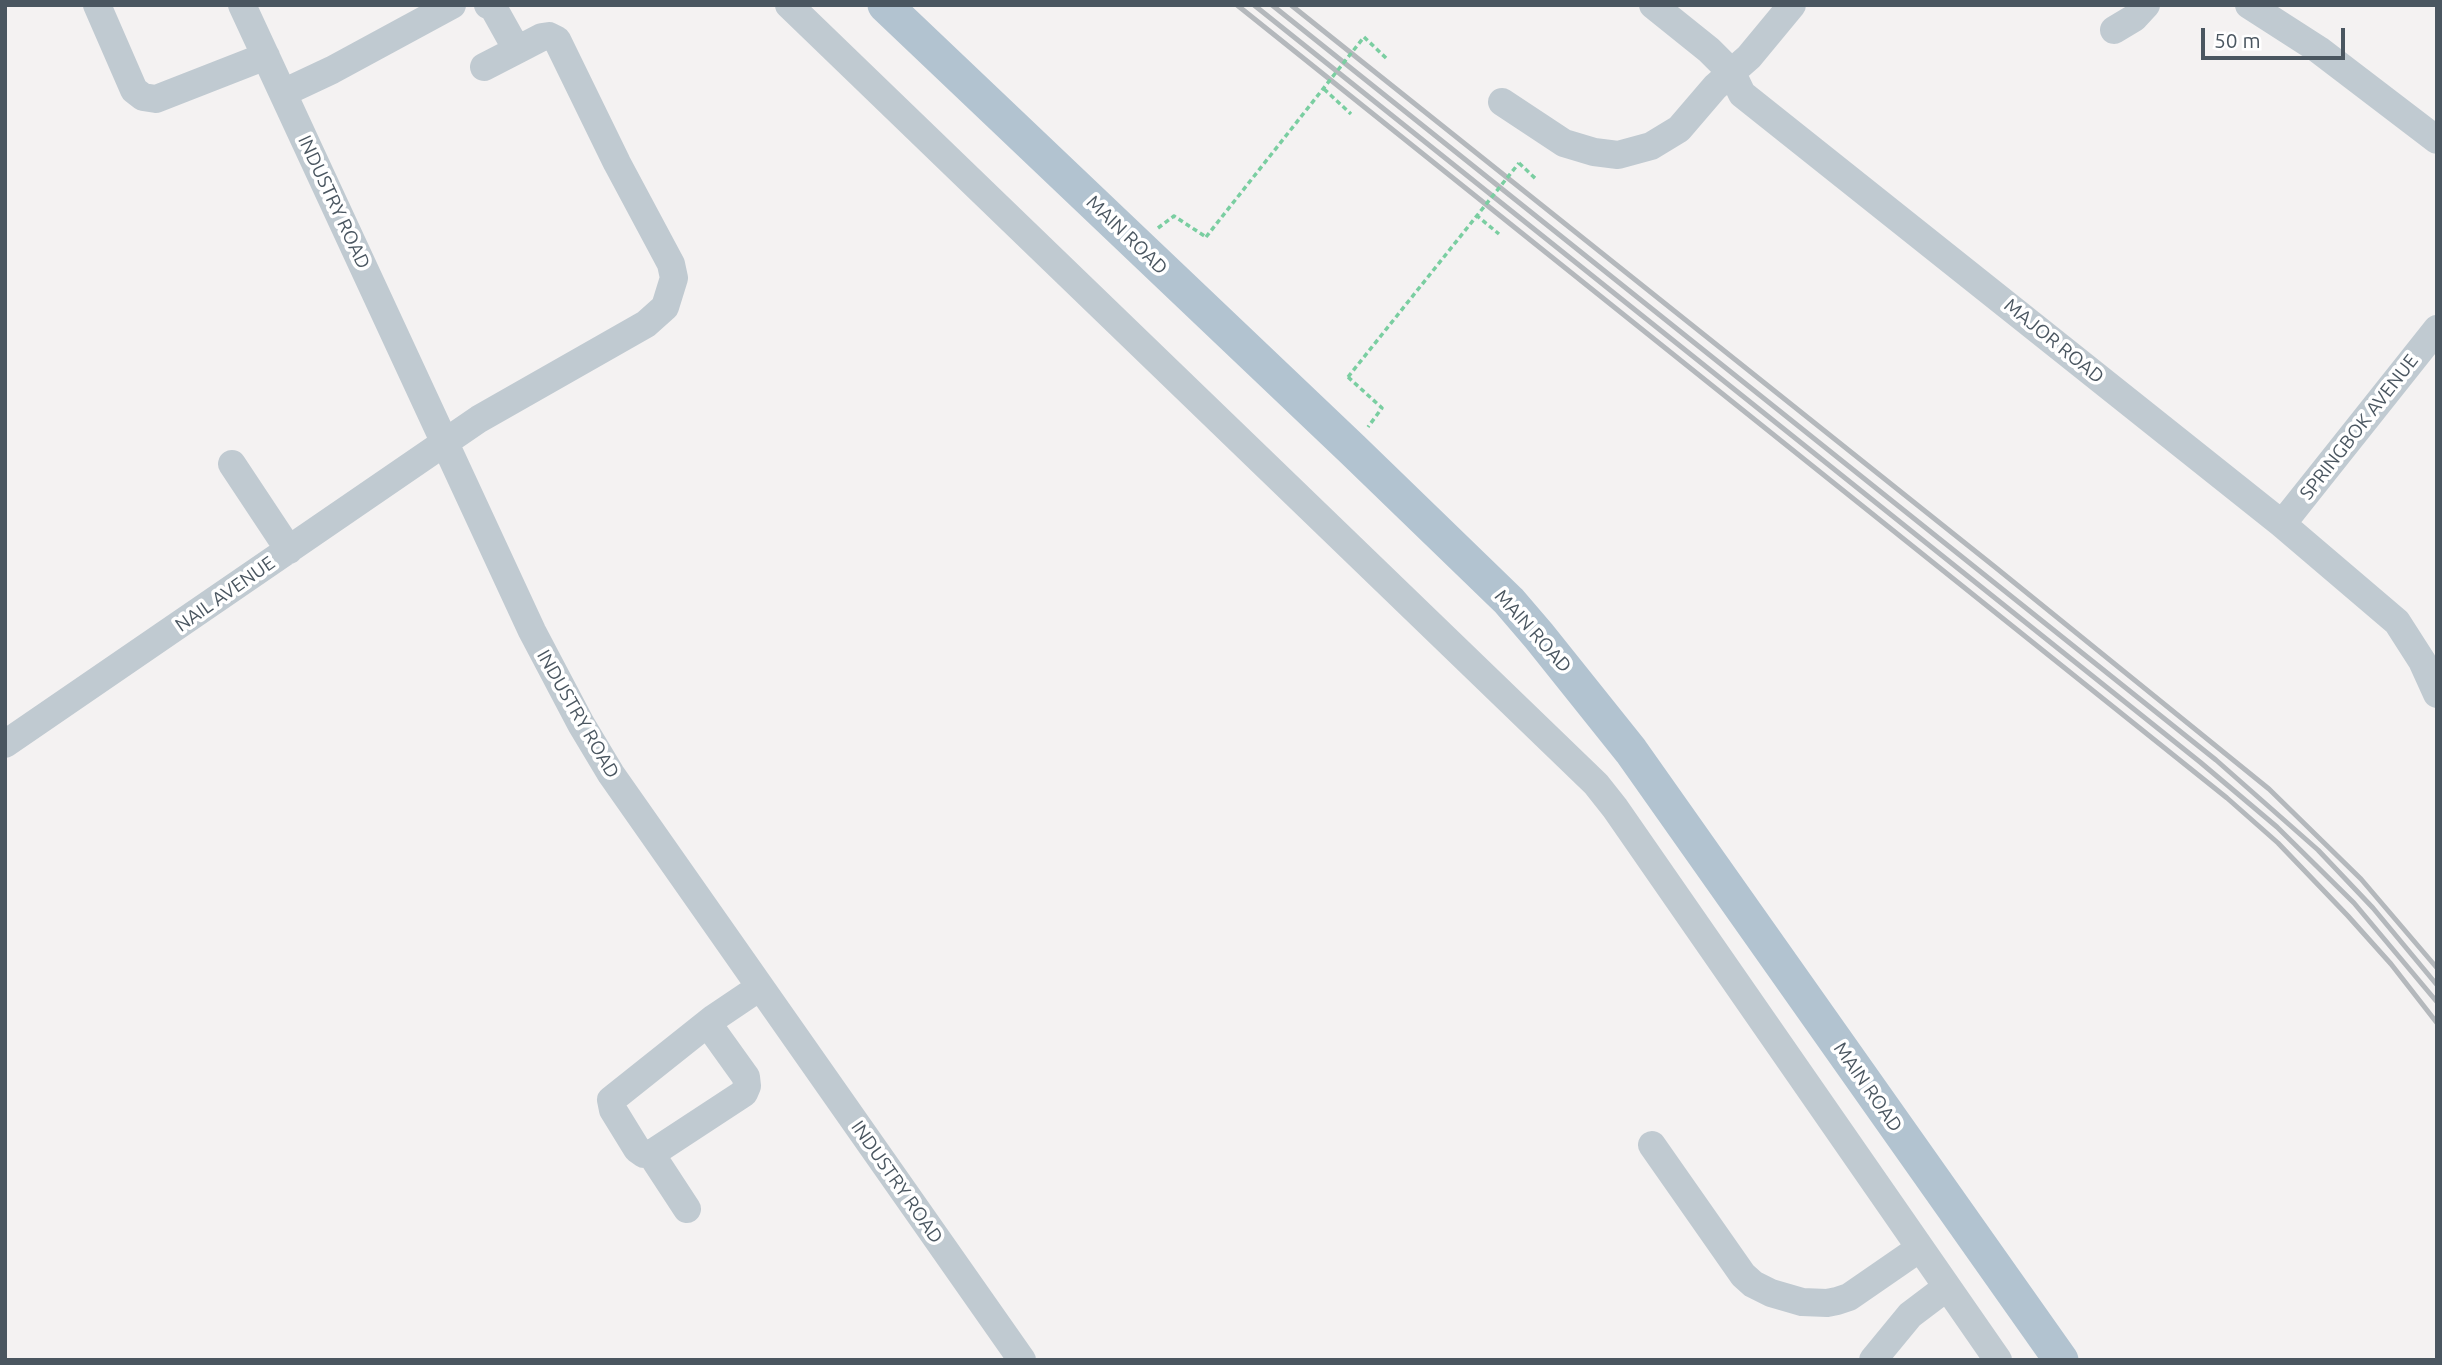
<!DOCTYPE html>
<html>
<head>
<meta charset="utf-8">
<style>
  body { margin:0 }
  #map { position:relative; width:2442px; height:1365px; overflow:hidden; background:#f4f2f2; font-family:Ubuntu,sans-serif }
  canvas { display:block }
  .frame { position:absolute; inset:0; border:7px solid #4a5660; pointer-events:none }
  .scale { position:absolute; left:2201px; top:28px; width:144px; height:32px; box-sizing:border-box; border:4px solid #4a5660; border-top:0; padding-left:9px; font-size:21px; line-height:24px; white-space:nowrap; color:#4a5660; -webkit-text-stroke:5px #fff; paint-order:stroke }
</style>
</head>
<body>
<div id="map">
<canvas width="2442" height="1365"></canvas>
<div class="frame"></div>
<div class="scale">50 m</div>
</div>
<script>
const ctx = document.querySelector('canvas').getContext('2d');
ctx.lineJoin = 'round';
const toPath = rows => new Path2D(rows.map(r => 'M' + r).join(''));
function stroke(path, color, width, dash) { ctx.strokeStyle = color; ctx.lineWidth = width; ctx.lineCap = dash ? 'butt' : 'round'; ctx.setLineDash(dash || []); ctx.stroke(path); }
function label(font, color, halo, rows, align = 'center') {
  ctx.font = font + ' Ubuntu,sans-serif'; ctx.lineWidth = 7; ctx.setLineDash([]); ctx.textBaseline = 'middle'; ctx.strokeStyle = halo; ctx.fillStyle = color; for (const [text, x, y, turn = 0] of rows) {
    ctx.save(); ctx.translate(x, y); ctx.rotate((+turn || 0) * Math.PI / 180); ctx.textAlign = isNaN(turn) ? turn : align; if (halo) ctx.strokeText(text, 0, 0); ctx.fillText(text, 0, 0); ctx.restore();
  }
}
stroke(toPath([
  [1364,37,1387,59],
  [1324,89,1351,114],
  [1519,163,1537,180],
  [1476,215,1499,234],
  [1158,228,1174,216,1206,237],
  [1348,377,1382,408,1368,427]
]), '#7acea1', 3.5, [5, 3.5]);
stroke(toPath([
  [97,5,134,90,143,97,156,99,266,56],
  [242,5,532,631,581,724,611,774,1022,1360],
  [789,5,1596,784,1615,808,1998,1360],
  [1653,5,1709,50,1732,73,1742,94,2282,524,2397,622,2422,661,2437,694],
  [2249,5,2319,50,2437,140],
  [2114,30,2134,18,2146,5],
  [484,67,517,50,493,7,488,5],
  [283,93,332,70,452,5],
  [1502,102,1564,143,1594,152,1618,155,1651,146,1679,129,1715,87,1749,57,1792,5],
  [232,464,289,550],
  [2282,524,2437,329],
  [5,744,479,419,646,324,665,307,674,278,671,264,617,163,557,40,549,36,542,37,517,50],
  [708,1024,746,1077,747,1086,744,1093,651,1154,644,1154,637,1149,613,1110,611,1100,714,1018,760,987],
  [1652,1145,1743,1275,1753,1284,1771,1293,1802,1302,1827,1303,1837,1301,1849,1297,1920,1248],
  [651,1154,687,1209],
  [1873,1360,1910,1315,1947,1287]
]), '#c0cad1', 28);
stroke(toPath([
  [885,5,1352,449,1509,601,1539,636,1631,751,2061,1360]
]), '#b2c3d0', 35);
stroke(toPath([
  [1237,5,2227,798,2278,843,2348,916,2391,964,2437,1023],
  [1254,5,2200,762,2277,827,2354,903,2437,1002],
  [1272,5,2216,760,2318,850,2373,908,2437,985],
  [1291,5,1995,567,2269,789,2361,879,2437,968]
]), '#b4b8bc', 5);
stroke(toPath([
  [1206,237,1364,37],
  [1348,377,1519,163]
]), '#7acea1', 3.5, [5, 3.5]);
label('19px', '#4a5660', '#fff', [
  ["INDUSTRY ROAD",334,202,65],
  ["MAIN ROAD",1127,235,44],
  ["MAJOR ROAD",2054,341,39],
  ["SPRINGBOK AVENUE",2359,427,-52],
  ["NAIL AVENUE",225,594,-35],
  ["MAIN ROAD",1533,631,48],
  ["INDUSTRY ROAD",578,714,60],
  ["MAIN ROAD",1868,1087,55],
  ["INDUSTRY ROAD",897,1182,55]
]);
</script>
</body>
</html>
